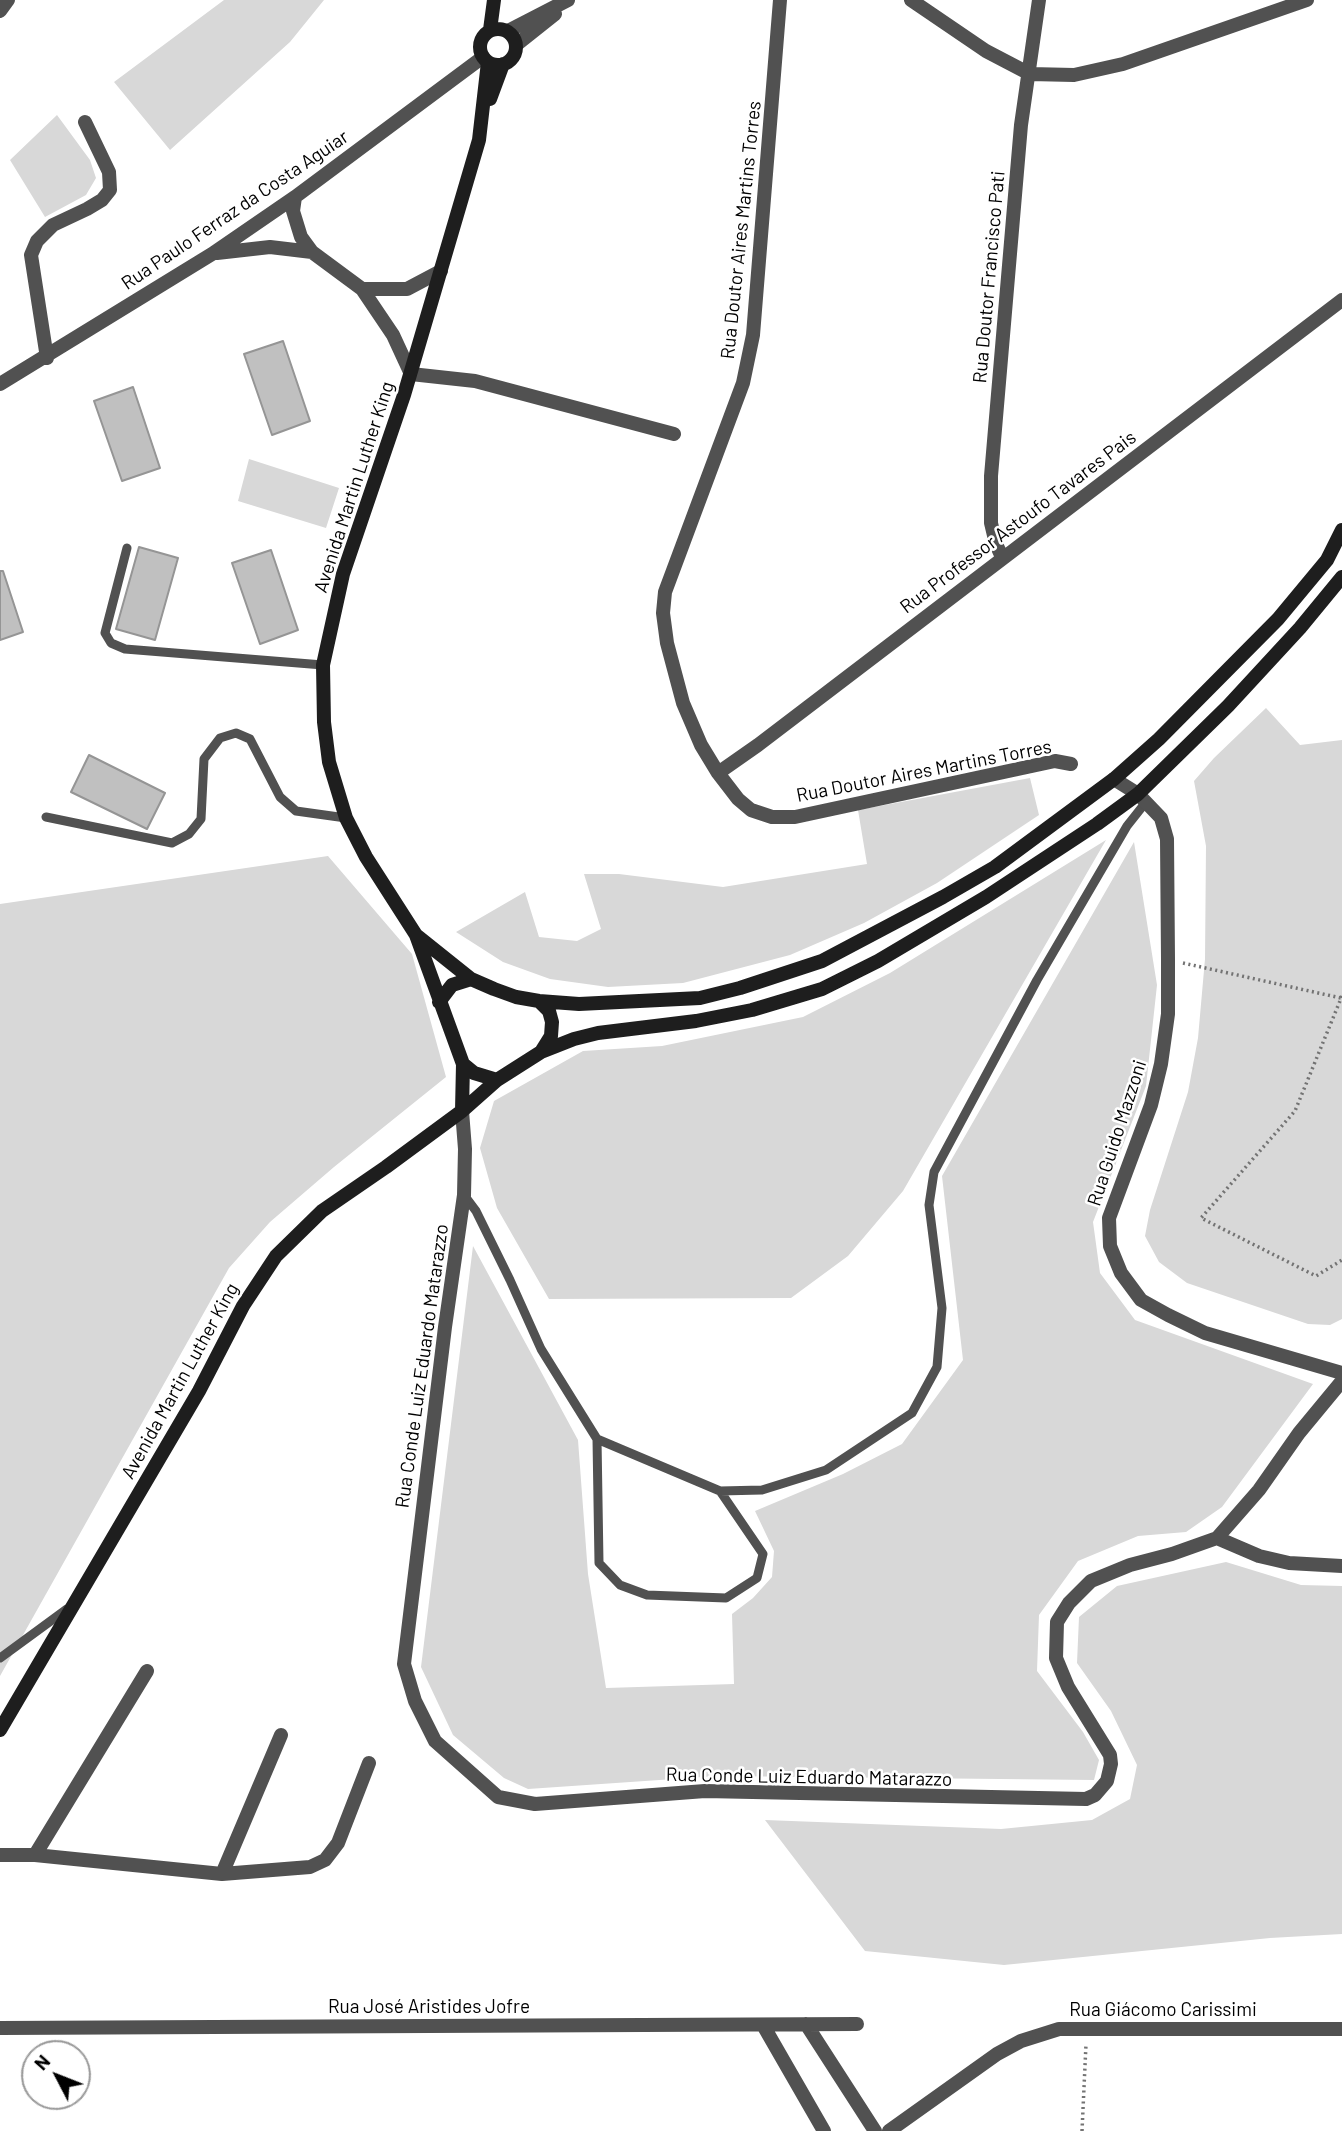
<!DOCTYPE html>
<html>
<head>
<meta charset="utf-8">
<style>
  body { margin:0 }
  #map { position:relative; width:1342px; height:2131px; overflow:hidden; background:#fff; font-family:Barlow,sans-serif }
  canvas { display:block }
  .north { position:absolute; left:21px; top:2040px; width:70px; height:70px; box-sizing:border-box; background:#fff; border:2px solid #999; border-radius:50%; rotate:312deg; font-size:19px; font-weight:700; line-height:28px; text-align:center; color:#000 }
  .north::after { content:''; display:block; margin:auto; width:24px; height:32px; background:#000; clip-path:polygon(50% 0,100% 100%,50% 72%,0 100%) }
</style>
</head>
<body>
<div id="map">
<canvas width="1342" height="2131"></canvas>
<div class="north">N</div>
</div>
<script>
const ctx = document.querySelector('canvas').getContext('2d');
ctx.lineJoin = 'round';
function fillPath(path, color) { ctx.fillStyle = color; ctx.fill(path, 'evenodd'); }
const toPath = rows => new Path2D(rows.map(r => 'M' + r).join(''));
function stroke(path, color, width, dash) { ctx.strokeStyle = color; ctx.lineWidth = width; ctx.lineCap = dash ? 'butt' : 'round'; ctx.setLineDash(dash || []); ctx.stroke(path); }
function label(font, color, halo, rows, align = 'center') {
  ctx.font = font + ' Barlow,sans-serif'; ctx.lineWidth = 5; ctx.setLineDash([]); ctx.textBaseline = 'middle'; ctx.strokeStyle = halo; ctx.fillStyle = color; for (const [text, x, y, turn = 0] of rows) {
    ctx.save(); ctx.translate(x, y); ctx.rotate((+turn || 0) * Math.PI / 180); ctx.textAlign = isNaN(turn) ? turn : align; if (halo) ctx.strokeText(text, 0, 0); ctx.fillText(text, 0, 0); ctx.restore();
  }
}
fillPath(toPath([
  [224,0,324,0,290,42,170,150,114,82],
  [57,115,90,160,96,178,86,195,45,217,10,160],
  [249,459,339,488,326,528,238,501],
  [1266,708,1300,745,1342,740,1342,1319,1330,1325,1308,1324,1187,1283,1159,1262,1145,1236,1150,1210,1188,1092,1198,1038,1205,959,1206,846,1194,781,1214,758],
  [1030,778,1039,815,937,883,864,923,790,955,683,983,608,987,550,979,503,962,456,932,525,892,539,937,577,941,601,929,584,874,619,874,723,887,867,864,858,810],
  [1106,840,903,1191,848,1256,791,1298,549,1299,497,1208,480,1148,494,1101,583,1051,662,1046,803,1017,890,973],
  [1134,842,1157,985,1146,1086,1093,1222,1100,1273,1135,1320,1313,1384,1222,1507,1186,1532,1138,1536,1078,1561,1039,1615,1037,1671,1083,1732,1099,1760,1094,1780,718,1776,528,1789,504,1778,453,1735,421,1667,473,1246,578,1440,588,1574,606,1688,734,1684,732,1614,753,1598,772,1577,774,1551,755,1511,843,1474,902,1444,963,1360,942,1176],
  [328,856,412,954,446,1077,334,1167,270,1222,229,1268,0,1676,0,904],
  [1226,1562,1301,1585,1342,1586,1342,1934,1270,1938,1004,1965,865,1951,765,1820,1001,1829,1092,1820,1130,1799,1137,1765,1111,1711,1077,1663,1079,1617,1117,1586]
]), '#d8d8d8');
const building = toPath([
  [283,341,310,421,272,435,244,354,283,341],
  [133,387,160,468,122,481,94,401,133,387],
  [139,547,178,558,155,640,116,629,139,547],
  [271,550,298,630,260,644,232,563,271,550],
  [0,571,3,571,23,632,0,640,0,571],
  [89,755,165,793,147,829,71,792,89,755]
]);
fillPath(building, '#c0c0c0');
stroke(building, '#959595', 2);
stroke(toPath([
  [1183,963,1341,998],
  [1342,996,1295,1111,1201,1218,1316,1276,1342,1260],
  [1082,2131,1086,2044]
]), '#737373', 3.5, [2, 3.5]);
stroke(toPath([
  [127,548,105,633,111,643,125,649,323,665],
  [46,817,172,843,189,834,201,819,204,759,220,738,236,733,250,739,280,797,296,811,346,818],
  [464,1195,476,1211,510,1280,541,1349,597,1439,720,1491,762,1490,826,1470,912,1413,937,1367,942,1308,929,1205,934,1172,1037,980,1127,826,1146,802],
  [597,1439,599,1563,620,1585,647,1595,726,1598,757,1578,763,1554,720,1491],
  [0,1658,67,1609]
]), '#515151', 9);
stroke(toPath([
  [780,0,753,335,743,383,665,592,663,613,667,643,683,703,701,745,718,773,738,799,751,810,772,817,795,817,1055,761,1071,764],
  [911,0,986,51,1030,74,1074,75,1123,64,1307,0],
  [0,11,8,0],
  [508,31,568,0],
  [516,45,555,14],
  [295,197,293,211,301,237,312,252,362,289,407,289,441,271],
  [217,253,270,247,312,252],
  [362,289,393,335,411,374,475,381,674,434],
  [47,358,31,255,37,241,53,225,87,209,102,200,110,190,109,172,85,122],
  [0,384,212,254,295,197,483,57],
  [1002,557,996,544,991,523,991,476,1021,125,1039,0],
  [718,773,758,745,1342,300],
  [1114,779,1138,794,1161,818,1167,839,1168,959,1168,1014,1161,1064,1151,1105,1109,1218,1110,1246,1121,1273,1141,1300,1168,1315,1205,1333,1342,1373],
  [462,1111,465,1149,464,1195,445,1327,404,1664,415,1701,435,1741,498,1797,535,1804,705,1791,1086,1799,1095,1795,1107,1781,1111,1764,1110,1755,1068,1687,1056,1658,1057,1622,1069,1603,1091,1581,1130,1565,1172,1554,1217,1538,1259,1490,1299,1433,1342,1381],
  [1217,1538,1259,1556,1289,1563,1342,1566],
  [0,1855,35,1855,222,1874,310,1867,325,1860,338,1843,369,1763],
  [35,1855,147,1671],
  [222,1874,281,1735],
  [806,2024,875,2131],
  [763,2025,824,2131],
  [0,2028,857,2024],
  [889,2131,997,2054,1021,2041,1059,2029,1342,2029]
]), '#515151', 14);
stroke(toPath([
  '480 47a18 18 0 1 1 36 0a18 18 0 1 1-36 0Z',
  [490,30,494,0],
  [490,99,503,64],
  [416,935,471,979,494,989,516,997,539,1001,579,1004,700,998,740,988,822,961,943,897,995,867,1114,779,1159,739,1278,619,1327,560,1342,530],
  [539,1001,549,1011,552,1022,551,1036,541,1052],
  [439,1002,452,985,471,979],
  [463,1064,474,1073,497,1080],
  [462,1111,463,1064,416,935,366,857,346,818,329,762,324,722,323,665,343,574,404,395,479,140,488,62],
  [0,1730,199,1391,243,1306,276,1256,322,1211,386,1167,462,1111,497,1080,541,1052,574,1039,598,1033,696,1021,752,1010,822,989,878,961,986,897,1097,824,1138,794,1228,706,1300,628,1342,577]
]), '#1e1e1e', 14);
label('19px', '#000', '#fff', [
  ["Rua Paulo Ferraz da Costa Aguiar",235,210,-34],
  ["Rua Doutor Aires Martins Torres",741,230,-84],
  ["Rua Doutor Francisco Pati",989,277,-85],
  ["Avenida Martin Luther King",354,487,-72],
  ["Rua Professor Astoufo Tavares Pais",1018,522,-37],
  ["Rua Doutor Aires Martins Torres",924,771,-11],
  ["Rua Guido Mazzoni",1117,1133,-72],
  ["Rua Conde Luiz Eduardo Matarazzo",422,1366,-82],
  ["Avenida Martin Luther King",180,1381,-61],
  ["Rua Conde Luiz Eduardo Matarazzo",809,1777,1],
  ["Rua José Aristides Jofre",429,2007],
  ["Rua Giácomo Carissimi",1163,2010]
]);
</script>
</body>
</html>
